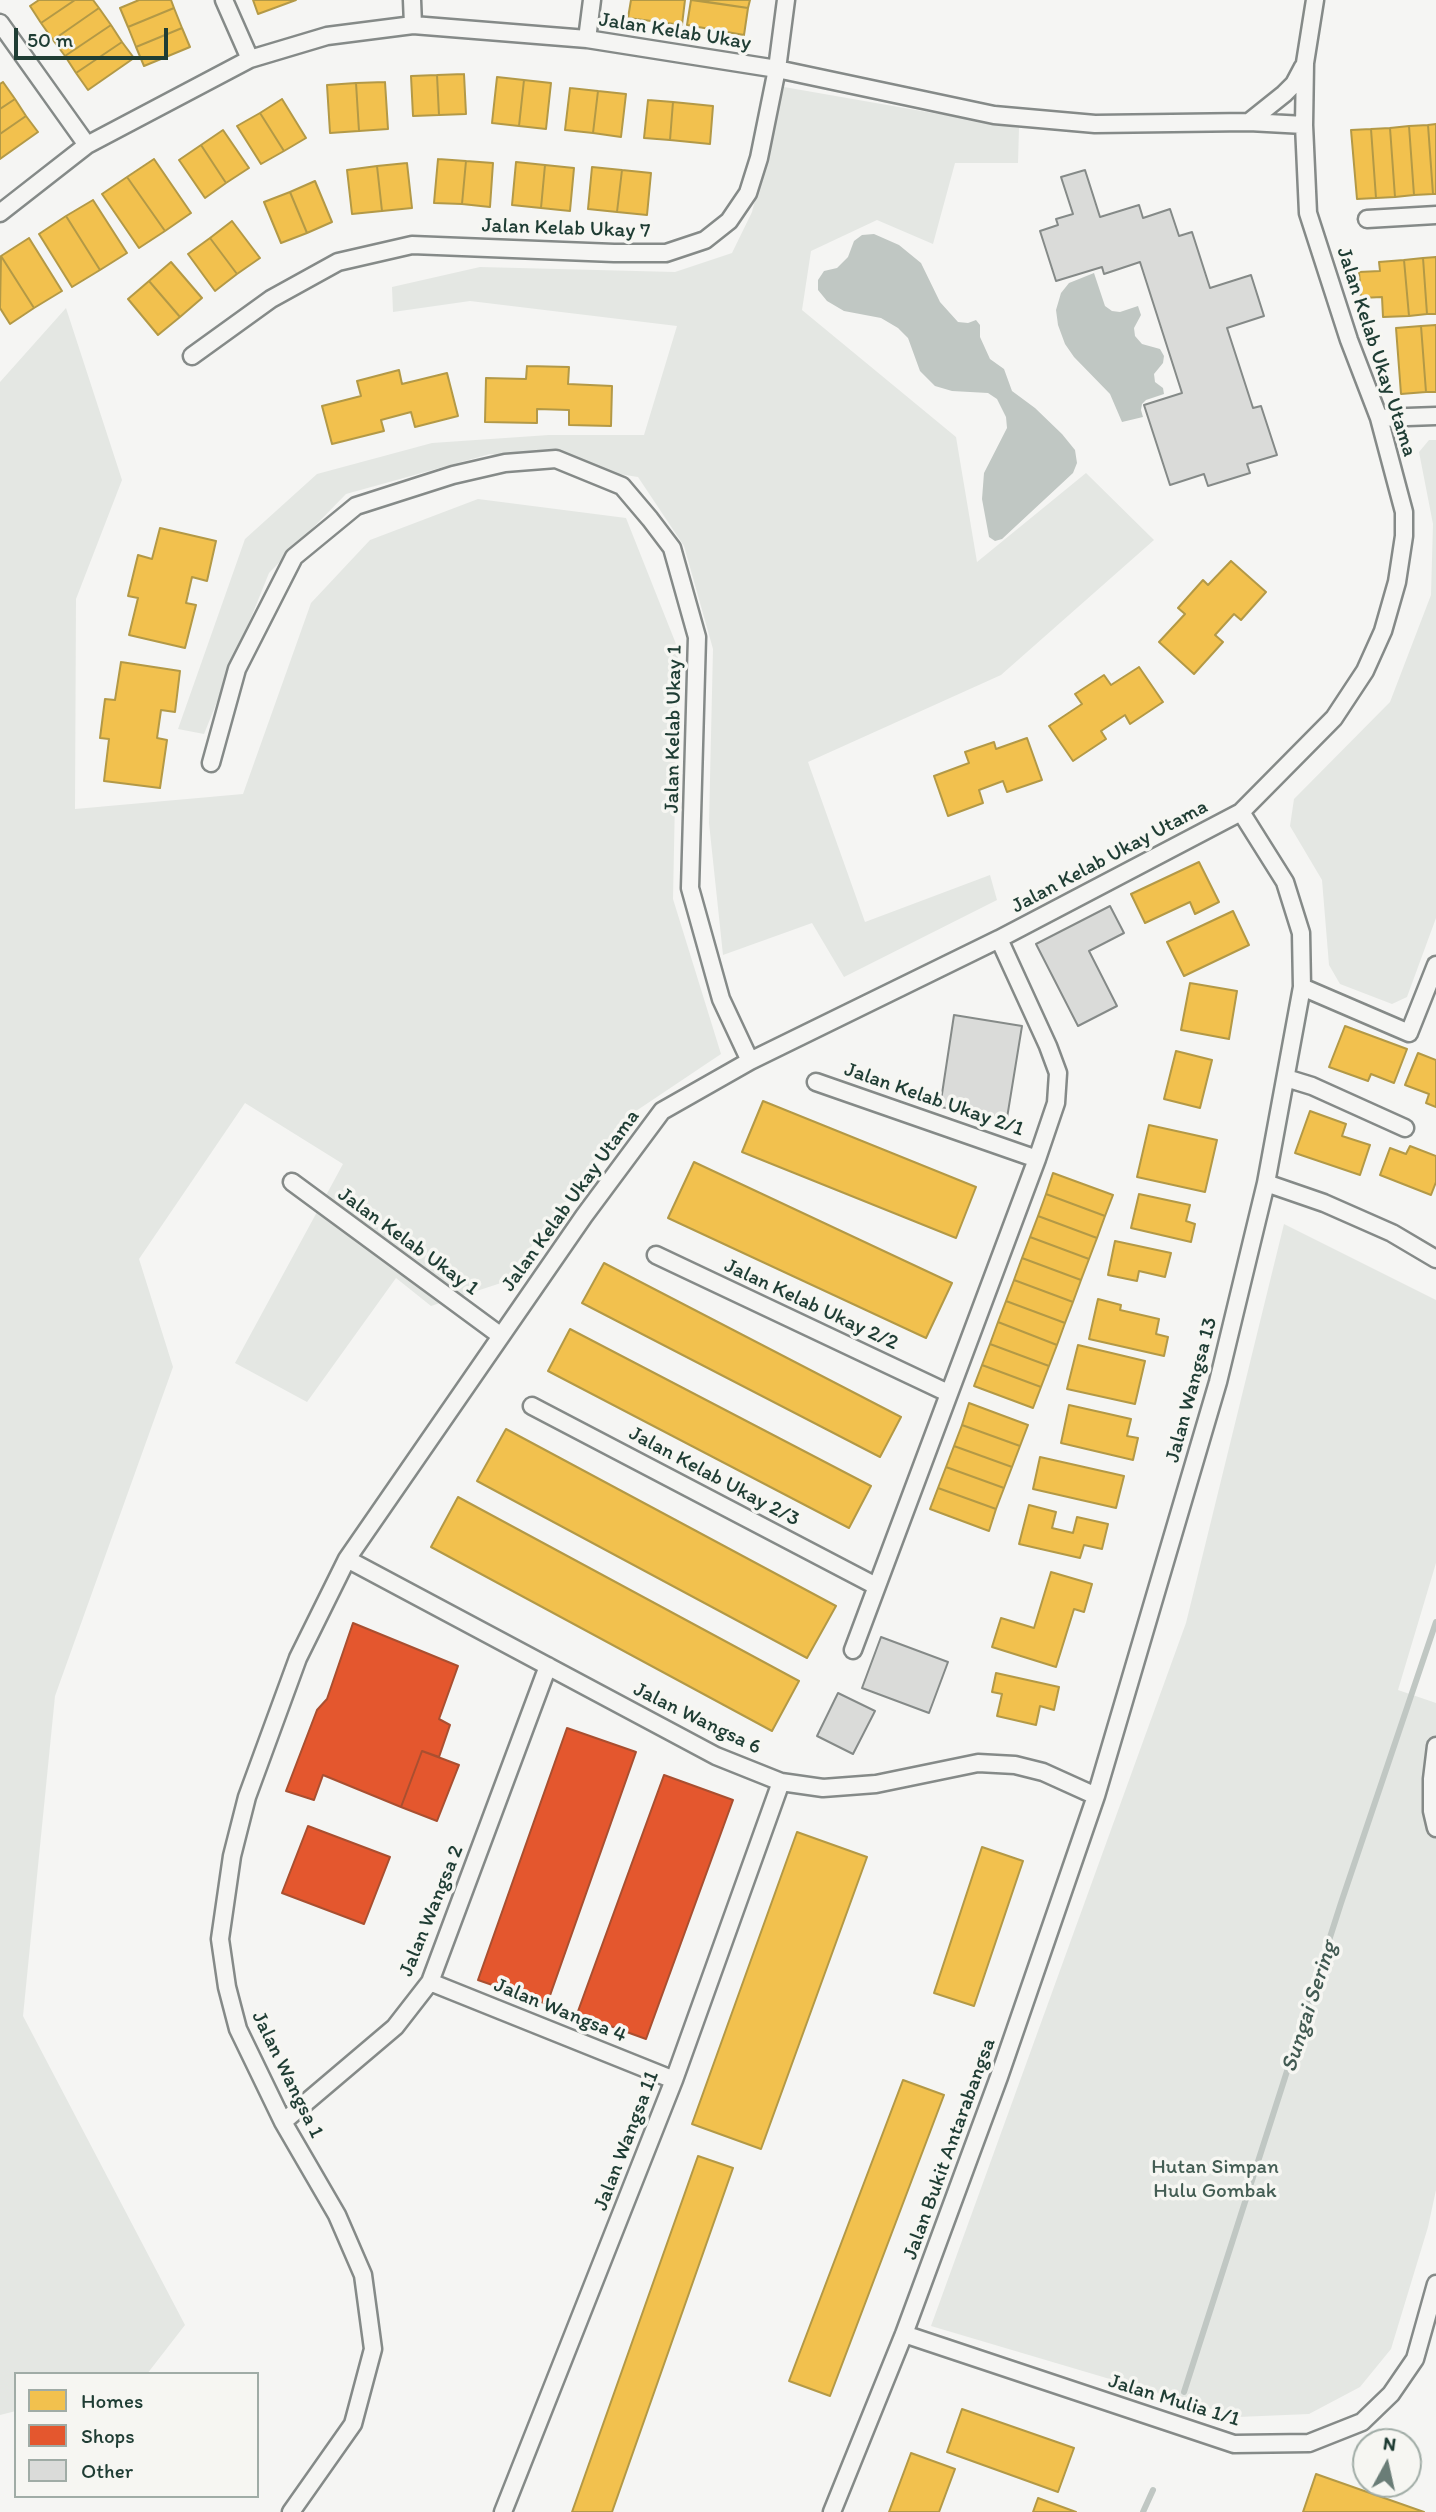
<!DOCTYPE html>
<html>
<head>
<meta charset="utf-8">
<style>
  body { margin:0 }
  #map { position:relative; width:1436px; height:2512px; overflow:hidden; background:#f5f5f3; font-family:Itim,sans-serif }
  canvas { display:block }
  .legend { position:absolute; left:14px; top:2372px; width:245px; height:126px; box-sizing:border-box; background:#f6f6f2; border:2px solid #a0aca6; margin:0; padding:9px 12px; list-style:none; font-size:21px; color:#1f3d34 }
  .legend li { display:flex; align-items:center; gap:14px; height:35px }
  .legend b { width:35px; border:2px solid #a0aca6 }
  .north { position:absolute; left:1352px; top:2428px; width:70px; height:70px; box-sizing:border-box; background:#f6f6f2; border:2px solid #a0aca6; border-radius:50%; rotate:8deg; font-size:19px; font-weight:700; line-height:28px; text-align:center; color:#1f3d34 }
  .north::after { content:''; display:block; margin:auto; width:24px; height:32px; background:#6a7d77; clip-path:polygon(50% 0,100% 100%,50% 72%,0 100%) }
  .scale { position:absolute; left:14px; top:28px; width:154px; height:32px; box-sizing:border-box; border:4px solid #1f3d34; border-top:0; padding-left:9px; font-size:21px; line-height:24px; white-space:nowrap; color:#1f3d34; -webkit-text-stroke:5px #f6f6f2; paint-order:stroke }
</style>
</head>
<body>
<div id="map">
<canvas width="1436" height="2512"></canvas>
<ul class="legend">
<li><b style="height:19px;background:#f2c14e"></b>Homes</li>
<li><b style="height:19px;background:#e4572e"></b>Shops</li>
<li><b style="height:19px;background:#dadbd9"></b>Other</li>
</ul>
<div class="north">N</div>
<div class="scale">50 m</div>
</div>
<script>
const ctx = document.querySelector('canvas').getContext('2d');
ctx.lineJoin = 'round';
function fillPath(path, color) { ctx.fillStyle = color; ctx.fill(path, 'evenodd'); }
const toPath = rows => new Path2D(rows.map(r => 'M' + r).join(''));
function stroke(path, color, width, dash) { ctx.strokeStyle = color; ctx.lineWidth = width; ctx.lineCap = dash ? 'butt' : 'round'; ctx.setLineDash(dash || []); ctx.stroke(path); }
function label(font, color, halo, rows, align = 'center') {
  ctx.font = font + ' Itim,sans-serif'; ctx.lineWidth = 7; ctx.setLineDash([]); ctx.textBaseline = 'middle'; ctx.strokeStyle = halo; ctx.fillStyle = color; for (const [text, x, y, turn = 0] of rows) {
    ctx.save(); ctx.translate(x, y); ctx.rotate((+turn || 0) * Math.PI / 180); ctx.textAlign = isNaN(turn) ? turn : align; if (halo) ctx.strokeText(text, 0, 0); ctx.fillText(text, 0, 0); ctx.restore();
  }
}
fillPath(toPath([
  [784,87,1019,128,1018,163,955,163,933,244,877,220,811,251,802,310,956,437,977,562,1086,473,1154,540,1001,675,808,762,865,922,990,875,997,900,844,977,812,923,723,955,709,823,713,649,684,546,638,477,490,454,346,494,269,573,204,734,178,729,245,539,317,474,432,443,549,435,644,435,677,326,470,301,393,312,392,287,480,267,675,272,732,253,752,212],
  [66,308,122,480,76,599,75,809,243,794,311,603,370,540,478,499,626,518,678,649,673,899,721,1054,636,1111,504,1282,431,1306,396,1278,307,1402,235,1363,343,1164,245,1103,139,1259,173,1367,55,1696,23,2016,185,2325,147,2374,16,2374,16,2411,0,2415,0,382],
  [1429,440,1436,440,1436,918,1407,997,1392,1004,1340,984,1329,965,1322,880,1290,826,1294,799,1390,702,1431,595,1433,524,1419,452],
  [1284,1224,1436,1300,1436,1563,1398,1690,1436,1703,1436,2190,1428,2227,1391,2349,1360,2387,1309,2414,1238,2417,931,2326,1186,1623]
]), '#e4e7e3');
fillPath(toPath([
  [874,234,899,245,921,263,940,302,958,322,968,323,976,320,980,325,980,337,990,359,1004,369,1012,391,1035,408,1062,434,1075,450,1077,463,1073,473,1002,539,995,541,989,537,982,499,984,473,1007,428,1006,417,997,399,988,393,952,391,935,386,920,371,908,338,898,328,881,318,844,311,827,301,818,290,818,280,824,271,837,268,848,257,854,241,862,235],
  [1094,273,1105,306,1112,311,1120,312,1138,306,1141,315,1134,328,1135,336,1142,344,1160,349,1164,356,1163,363,1154,374,1155,382,1163,388,1164,394,1146,400,1142,404,1141,410,1143,417,1122,422,1110,394,1074,357,1065,344,1058,325,1056,310,1061,293,1069,283]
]), '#c0c7c3');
const homes = toPath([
  [39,0,75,0,41,23,30,6,39,0],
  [75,0,93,0,99,8,53,40,41,23,75,0],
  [139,0,171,0,174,8,128,27,120,8,139,0],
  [253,0,296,0,258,14,253,0],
  [631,0,685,0,682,25,628,18,631,0],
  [691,0,748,8,744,35,687,25,691,0],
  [695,0,750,0,748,8,695,0],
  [99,8,111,25,65,56,53,40,99,8],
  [174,8,182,28,136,47,128,27,174,8],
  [111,25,122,42,76,73,65,56,111,25],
  [182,28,190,47,144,66,136,47,182,28],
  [122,42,134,58,88,90,76,73,122,42],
  [464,74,466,114,439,115,437,75,464,74],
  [437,75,439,115,413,116,411,76,437,75],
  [497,77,524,80,519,126,492,123,497,77],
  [524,80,551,83,546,129,519,126,524,80],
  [3,82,15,99,0,109,0,84,3,82],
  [385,82,388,129,359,131,356,83,385,82],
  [356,83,359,131,330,133,327,85,356,83],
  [570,88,598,91,593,133,565,130,570,88],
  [598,91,626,94,621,137,593,133,598,91],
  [15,99,26,116,0,134,0,109,15,99],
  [282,99,306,138,284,151,260,113,282,99],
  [648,100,673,102,670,140,644,138,648,100],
  [673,102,713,106,710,144,670,140,673,102],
  [260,113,284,151,261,164,237,126,260,113],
  [26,116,38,132,0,159,0,134,26,116],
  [1436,124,1436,194,1433,194,1428,125,1436,124],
  [1428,125,1433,194,1414,195,1409,126,1428,125],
  [1409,126,1414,195,1395,197,1390,128,1409,126],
  [1390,128,1395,197,1376,198,1371,129,1390,128],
  [1371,129,1376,198,1357,199,1351,130,1371,129],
  [223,130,249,168,226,183,201,145,223,130],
  [201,145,226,183,205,198,179,160,201,145],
  [154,159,191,213,165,231,127,177,154,159],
  [438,159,466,161,462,204,434,203,438,159],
  [466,161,493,163,490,207,462,204,466,161],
  [516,162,545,165,541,208,512,205,516,162],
  [407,163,412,208,382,211,377,166,407,163],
  [545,165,574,168,570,211,541,208,545,165],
  [377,166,382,211,352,214,347,170,377,166],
  [592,167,622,170,617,212,588,209,592,167],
  [622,170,651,173,647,215,617,212,622,170],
  [127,177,165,231,139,248,102,194,127,177],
  [315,181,332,222,307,233,290,192,315,181],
  [290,192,307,233,281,243,264,202,290,192],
  [93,200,127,253,100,270,66,216,93,200],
  [66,216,100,270,72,287,39,234,66,216],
  [232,221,260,258,237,274,210,238,232,221],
  [29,238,62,291,34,308,1,256,29,238],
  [210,238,237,274,215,291,188,254,210,238],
  [1,256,34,308,10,324,0,308,1,256],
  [1436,257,1436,314,1427,314,1423,258,1436,257],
  [1423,258,1427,314,1409,316,1404,260,1423,258],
  [1404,260,1409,316,1383,317,1382,297,1361,298,1359,272,1380,271,1379,262,1404,260],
  [171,262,202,298,180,317,149,281,171,262],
  [149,281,180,317,158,335,128,299,149,281],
  [1436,325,1436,392,1426,392,1421,326,1436,325],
  [1421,326,1426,392,1401,394,1396,328,1421,326],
  [527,366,569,367,568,384,612,386,611,426,569,425,569,410,537,409,537,423,485,422,486,378,526,379,527,366],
  [399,370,402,384,447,373,458,416,415,427,411,412,381,420,384,431,332,444,322,406,361,396,357,381,399,370],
  [160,528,216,541,207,581,192,577,186,603,196,605,185,648,129,635,138,598,128,596,138,555,152,559,160,528],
  [1231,561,1266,592,1241,620,1234,614,1215,635,1223,642,1194,674,1159,642,1185,614,1178,608,1203,580,1208,585,1231,561],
  [121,662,180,671,175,712,161,710,157,738,167,740,160,788,104,781,109,739,100,738,105,699,115,700,121,662],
  [1139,667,1163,702,1130,724,1125,715,1101,731,1106,739,1073,761,1049,726,1082,704,1075,694,1104,675,1111,685,1139,667],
  [1027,738,1042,780,1007,792,1003,781,979,790,983,803,948,816,934,776,969,763,965,752,994,742,996,749,1027,738],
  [1199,862,1219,902,1195,914,1190,902,1145,923,1131,894,1199,862],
  [1233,911,1249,945,1184,976,1167,942,1233,911],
  [1190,983,1237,991,1229,1039,1181,1030,1190,983],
  [1345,1026,1407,1049,1394,1083,1371,1074,1368,1081,1329,1067,1345,1026],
  [1176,1051,1212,1060,1200,1108,1164,1099,1176,1051],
  [1418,1053,1436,1060,1436,1107,1426,1103,1429,1094,1405,1085,1418,1053],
  [763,1101,976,1187,956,1238,742,1152,763,1101],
  [1310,1111,1346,1124,1342,1136,1370,1145,1360,1175,1295,1153,1310,1111],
  [1149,1125,1217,1140,1205,1192,1137,1177,1149,1125],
  [1410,1146,1436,1156,1436,1182,1431,1195,1380,1175,1390,1148,1406,1154,1410,1146],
  [694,1162,952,1283,926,1338,668,1218,694,1162],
  [1053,1173,1113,1195,1105,1216,1046,1194,1053,1173],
  [1046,1194,1105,1216,1097,1238,1038,1216,1046,1194],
  [1139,1194,1190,1205,1186,1221,1195,1224,1191,1242,1131,1228,1139,1194],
  [1038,1216,1097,1238,1089,1259,1030,1237,1038,1216],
  [1030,1237,1089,1259,1081,1280,1022,1258,1030,1237],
  [1115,1241,1171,1253,1165,1277,1139,1271,1137,1281,1108,1275,1115,1241],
  [1022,1258,1081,1280,1073,1302,1014,1280,1022,1258],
  [604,1263,901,1417,880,1457,582,1303,604,1263],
  [1014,1280,1073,1302,1065,1323,1006,1301,1014,1280],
  [1098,1299,1121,1305,1120,1310,1159,1319,1156,1334,1168,1337,1164,1356,1089,1339,1098,1299],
  [1006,1301,1065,1323,1057,1345,998,1322,1006,1301],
  [998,1322,1057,1345,1049,1366,990,1344,998,1322],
  [570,1329,871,1486,849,1528,548,1371,570,1329],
  [990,1344,1049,1366,1041,1387,982,1365,990,1344],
  [1078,1345,1145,1361,1135,1404,1067,1389,1078,1345],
  [982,1365,1041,1387,1033,1408,974,1386,982,1365],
  [969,1403,1028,1425,1020,1446,962,1425,969,1403],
  [1069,1405,1131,1419,1127,1436,1138,1438,1133,1460,1061,1443,1069,1405],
  [962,1425,1020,1446,1012,1467,954,1446,962,1425],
  [506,1429,836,1606,807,1658,477,1481,506,1429],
  [954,1446,1012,1467,1004,1488,946,1467,954,1446],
  [1040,1457,1124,1476,1116,1508,1033,1489,1040,1457],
  [946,1467,1004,1488,996,1509,938,1488,946,1467],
  [938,1488,996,1509,989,1531,930,1509,938,1488],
  [458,1497,799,1681,772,1731,431,1547,458,1497],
  [1029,1505,1056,1512,1052,1528,1073,1533,1077,1517,1108,1524,1102,1549,1084,1545,1080,1558,1019,1544,1029,1505],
  [1051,1572,1092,1584,1084,1612,1074,1609,1056,1667,992,1647,1001,1618,1034,1628,1051,1572],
  [996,1673,1059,1687,1054,1710,1040,1706,1036,1725,997,1716,1002,1694,992,1692,996,1673],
  [797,1832,867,1857,761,2149,692,2124,797,1832],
  [982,1847,1023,1861,974,2006,934,1993,982,1847],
  [903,2080,944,2095,830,2396,789,2381,903,2080],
  [698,2156,733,2168,612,2512,572,2512,698,2156],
  [962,2409,1074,2448,1058,2492,947,2452,962,2409],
  [911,2453,955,2469,939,2512,889,2512,911,2453],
  [1316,2474,1424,2512,1303,2512,1316,2474],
  [1038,2498,1076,2512,1033,2512,1038,2498]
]);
fillPath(homes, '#f2c14e');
stroke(homes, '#b39946', 2);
const shops = toPath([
  [353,1623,458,1666,439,1719,450,1725,439,1757,422,1751,401,1807,323,1775,314,1800,286,1791,317,1710,327,1699,353,1623],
  [567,1728,636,1752,547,2004,478,1980,567,1728],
  [422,1751,459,1765,437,1821,401,1807,422,1751],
  [664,1775,733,1800,646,2039,577,2014,664,1775],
  [308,1826,390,1857,364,1924,282,1893,308,1826]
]);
fillPath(shops, '#e4572e');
stroke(shops, '#a94f30', 2);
stroke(toPath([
  [1184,2392,1341,1903,1436,1622],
  [1143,2512,1153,2490]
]), '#c0c7c3', 6);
const building = toPath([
  [1085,170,1100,217,1139,205,1143,218,1170,209,1179,236,1192,232,1210,288,1251,275,1264,316,1227,328,1253,408,1261,406,1277,455,1247,464,1250,473,1208,486,1204,474,1170,485,1144,405,1182,393,1140,262,1104,274,1102,267,1056,281,1040,231,1058,225,1056,219,1073,214,1061,177,1085,170],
  [1110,906,1124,933,1089,951,1117,1006,1078,1026,1036,944,1110,906],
  [954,1015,1022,1026,1007,1118,940,1107,954,1015],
  [881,1637,948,1662,929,1713,862,1688,881,1637],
  [838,1693,875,1711,853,1754,817,1736,838,1693]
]);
fillPath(building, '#dadbd9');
stroke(building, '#858a88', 2);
const minor = toPath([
  [224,0,250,59],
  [412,0,413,25],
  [0,23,87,145],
  [587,39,592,0],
  [1249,122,1284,94,1294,84,1303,67],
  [0,213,87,145,250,59,327,36,413,25,587,39,777,69,994,115,1095,124,1249,122,1304,125],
  [1367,219,1436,215],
  [192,356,271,299,338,262,412,245,614,253,666,253,705,240,729,221,748,193,759,158,777,69,786,0],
  [1379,418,1436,416],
  [211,763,237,669,294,557,356,506,453,475,505,463,556,459,622,486,650,519,672,548,697,637,690,888,721,999,750,1061],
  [1302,987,1409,1033,1436,965],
  [1286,1078,1312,1086,1405,1128],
  [816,1082,1037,1159],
  [292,1182,501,1336],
  [1266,1183,1324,1203,1392,1233,1436,1259],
  [656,1255,948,1393],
  [532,1406,876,1586],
  [347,1559,716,1756,781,1782,823,1788,876,1784,978,1763,1015,1765,1043,1772,1096,1796],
  [853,1650,1037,1159,1056,1103,1058,1073,1048,1046,999,939],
  [1436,1746,1432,1779,1432,1811,1436,1828],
  [430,1982,674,2080],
  [283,2122,395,2027,430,1982,548,1666],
  [904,2334,1234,2444,1309,2443,1362,2422,1391,2394,1415,2359,1436,2284],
  [291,2512,353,2424,373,2349,363,2275,337,2215,283,2122,238,2029,227,1987,220,1939,232,1856,247,1797,298,1658,347,1559,584,1216,662,1111,750,1061,999,939,1241,812,1334,718,1365,671,1383,631,1397,582,1404,536,1404,512,1379,418,1349,340,1308,213,1304,125,1305,63,1315,0],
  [503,2512,674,2080,781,1782],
  [832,2512,904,2334,999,2077,1096,1796,1218,1382,1266,1183,1302,987,1301,933,1285,882,1241,812]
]);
stroke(minor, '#858a88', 21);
stroke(minor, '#f5f5f3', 16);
label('21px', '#1f3d34', '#f6f6f2', [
  ["Jalan Kelab Ukay",675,32,9],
  ["Jalan Kelab Ukay 7",566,229,2],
  ["Jalan Kelab Ukay Utama",1376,352,72],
  ["Jalan Kelab Ukay 1",674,729,-89],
  ["Jalan Kelab Ukay Utama",1110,857,-28],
  ["Jalan Kelab Ukay 2/1",934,1100,19],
  ["Jalan Kelab Ukay Utama",571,1201,-54],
  ["Jalan Kelab Ukay 1",408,1242,36],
  ["Jalan Kelab Ukay 2/2",811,1305,25],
  ["Jalan Wangsa 13",1192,1390,-75],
  ["Jalan Kelab Ukay 2/3",714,1477,28],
  ["Jalan Wangsa 6",697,1719,26],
  ["Jalan Wangsa 2",432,1911,-68],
  ["Jalan Wangsa 4",560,2011,22],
  ["Jalan Wangsa 1",287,2075,64],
  ["Jalan Wangsa 11",627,2141,-69],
  ["Jalan Bukit Antarabangsa",950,2149,-70],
  ["Jalan Mulia 1/1",1174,2401,17]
]);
label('21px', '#445d54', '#f6f6f2', [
  ["Hutan Simpan",1215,2168],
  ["Hulu Gombak",1215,2192]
]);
label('italic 23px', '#425a52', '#f6f6f2', [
  ["Sungai Sering",1310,2007,-72]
]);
</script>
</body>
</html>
